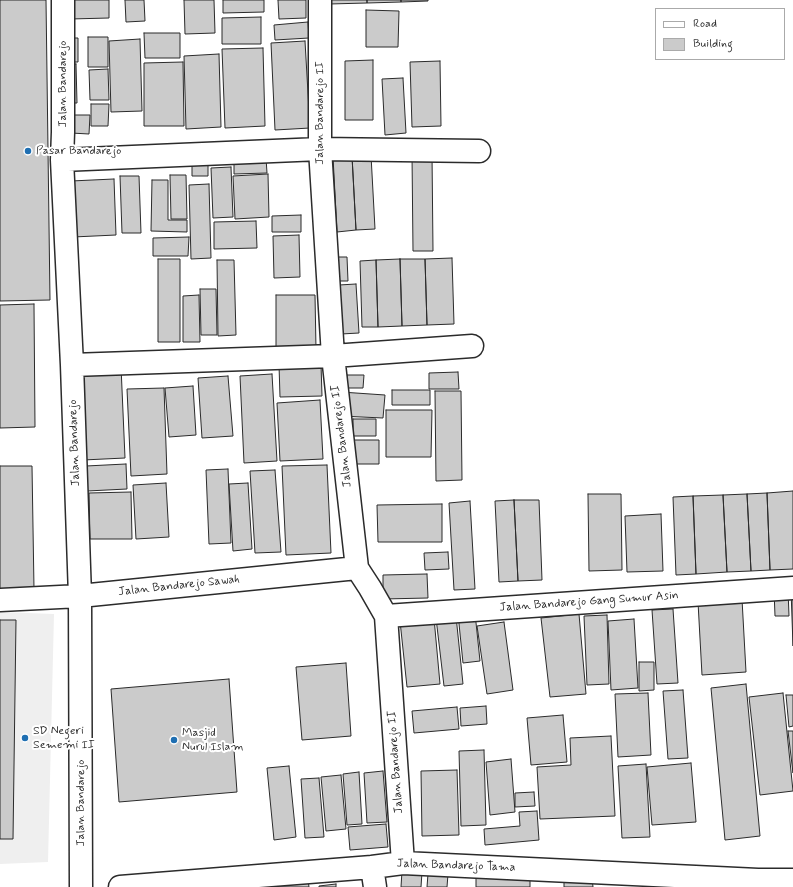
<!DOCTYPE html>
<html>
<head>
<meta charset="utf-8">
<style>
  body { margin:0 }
  #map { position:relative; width:793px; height:887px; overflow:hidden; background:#fff; font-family:Mynerve,sans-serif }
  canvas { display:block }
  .legend { position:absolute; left:655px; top:8px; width:130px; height:52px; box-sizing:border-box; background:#fff; border:1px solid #aaa; margin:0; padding:5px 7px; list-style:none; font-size:12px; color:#2b2b2b }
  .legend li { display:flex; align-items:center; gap:8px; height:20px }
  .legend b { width:20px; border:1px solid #aaa }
</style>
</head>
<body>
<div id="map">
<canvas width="793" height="887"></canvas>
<ul class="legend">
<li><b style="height:5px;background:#fff"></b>Road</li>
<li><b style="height:11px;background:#cbcbcb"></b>Building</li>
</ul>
</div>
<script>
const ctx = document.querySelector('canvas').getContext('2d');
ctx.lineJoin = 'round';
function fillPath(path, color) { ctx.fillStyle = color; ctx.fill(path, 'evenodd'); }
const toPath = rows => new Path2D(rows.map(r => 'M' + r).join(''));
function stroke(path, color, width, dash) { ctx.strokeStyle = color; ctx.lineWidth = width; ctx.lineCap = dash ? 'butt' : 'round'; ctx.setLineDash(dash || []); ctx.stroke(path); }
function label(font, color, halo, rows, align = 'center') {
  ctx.font = font + ' Mynerve,sans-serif'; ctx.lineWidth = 4; ctx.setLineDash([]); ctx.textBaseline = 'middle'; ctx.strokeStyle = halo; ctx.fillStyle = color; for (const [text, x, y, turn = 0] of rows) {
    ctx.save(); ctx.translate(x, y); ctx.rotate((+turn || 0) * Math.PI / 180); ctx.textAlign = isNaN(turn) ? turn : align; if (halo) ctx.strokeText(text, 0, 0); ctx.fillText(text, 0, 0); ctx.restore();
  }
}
fillPath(toPath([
  [0,612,54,614,48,862,0,864]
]), '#efefef');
const building = toPath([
  [0,0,46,0,50,300,0,301,0,0],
  [70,0,109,0,109,18,70,19,70,0],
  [125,0,144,0,145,21,126,22,125,0],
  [184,0,214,0,215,33,185,34,184,0],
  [223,0,264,0,264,12,223,13,223,0],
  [278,0,306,0,306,18,279,19,278,0],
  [329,0,367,0,367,3,329,4,329,0],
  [367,0,401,0,401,2,367,3,367,0],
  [401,0,428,0,428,1,401,2,401,0],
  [366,10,399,11,398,47,366,47,366,10],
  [261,17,261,44,222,44,222,18,261,17],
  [308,22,309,38,275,40,274,25,308,22],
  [144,33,180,33,180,58,145,58,144,33],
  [88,37,108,37,108,67,88,67,88,37],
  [64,38,78,38,78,62,63,62,64,38],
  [140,39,142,111,111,112,109,41,140,39],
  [305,41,310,128,275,130,271,43,305,41],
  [263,48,265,126,225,128,222,49,263,48],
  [219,54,221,127,186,129,184,56,219,54],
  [373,60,373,120,345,120,345,61,373,60],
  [440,61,441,126,412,127,410,62,440,61],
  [183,62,184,126,144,126,144,63,183,62],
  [76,64,77,103,64,103,64,65,76,64],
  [108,69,109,100,90,100,89,70,108,69],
  [403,78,406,133,385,135,382,79,403,78],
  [91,104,109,104,108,126,91,126,91,104],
  [71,115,90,115,89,134,71,133,71,115],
  [412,154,432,154,433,251,413,251,412,154],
  [371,155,375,229,356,230,352,156,371,155],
  [192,156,208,156,208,176,192,176,192,156],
  [352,156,356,230,337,232,333,157,352,156],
  [266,158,267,173,234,174,234,159,266,158],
  [231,167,233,217,213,218,211,168,231,167],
  [268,174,269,217,235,219,233,176,268,174],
  [170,175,186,175,187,219,171,219,170,175],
  [120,176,139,176,141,233,122,233,120,176],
  [114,179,116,235,73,237,71,181,114,179],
  [152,180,168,180,168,220,187,220,187,232,151,231,152,180],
  [209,184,211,258,191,259,189,185,209,184],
  [301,215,301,232,272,232,272,216,301,215],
  [256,221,257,248,214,249,214,222,256,221],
  [299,235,300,277,274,278,273,236,299,235],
  [189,237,188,256,153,256,153,238,189,237],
  [333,257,347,257,348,281,333,281,333,257],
  [452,258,454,324,427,325,425,259,452,258],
  [158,259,180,259,180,342,158,342,158,259],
  [400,259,425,259,427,325,402,326,400,259],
  [400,259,402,326,378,327,376,260,400,259],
  [217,260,234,260,236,335,218,336,217,260],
  [376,260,378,327,362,327,360,261,376,260],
  [356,284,359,333,341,334,339,285,356,284],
  [200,289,216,289,217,335,201,335,200,289],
  [199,295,200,342,183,342,183,296,199,295],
  [276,295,315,295,316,349,276,349,276,295],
  [34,304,35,427,0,428,0,305,34,304],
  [321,364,322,396,280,397,279,365,321,364],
  [121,366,125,458,83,460,79,368,121,366],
  [458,372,459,389,429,389,429,373,458,372],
  [272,374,277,461,244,463,240,376,272,374],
  [347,375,364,375,363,388,346,388,347,375],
  [228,376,233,436,202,438,198,378,228,376],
  [193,386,196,435,169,437,165,388,193,386],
  [164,388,167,474,131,476,127,389,164,388],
  [392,390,430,390,430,405,392,405,392,390],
  [435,391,461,391,462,480,436,481,435,391],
  [341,392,385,395,383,418,340,416,341,392],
  [320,400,323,459,280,461,277,403,320,400],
  [386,410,432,410,431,457,386,457,386,410],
  [353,419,376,419,376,436,353,436,353,419],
  [347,440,379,440,379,464,347,464,347,440],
  [126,464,127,489,87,491,86,466,126,464],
  [327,465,331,553,286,555,282,466,327,465],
  [0,466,32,466,34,589,0,590,0,466],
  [228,469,231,543,209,544,206,470,228,469],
  [275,470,281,552,255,553,250,471,275,470],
  [166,483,169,537,136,539,133,485,166,483],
  [248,483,252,549,233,551,229,484,248,483],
  [793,491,793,569,770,570,767,493,793,491],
  [131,492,132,539,90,539,89,493,131,492],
  [767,493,770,570,751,571,747,494,767,493],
  [588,494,621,494,622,570,589,571,588,494],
  [747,494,751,571,727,572,723,495,747,494],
  [723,495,727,572,696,574,693,496,723,495],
  [693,496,696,574,676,575,673,497,693,496],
  [514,500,518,581,499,582,495,501,514,500],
  [514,500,539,500,542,580,518,581,514,500],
  [470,501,475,589,454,590,449,503,470,501],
  [442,504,442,542,378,542,377,505,442,504],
  [661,514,663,571,627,572,625,516,661,514],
  [448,552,449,569,425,570,424,553,448,552],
  [427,574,428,598,383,599,383,575,427,574],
  [774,590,788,590,789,616,775,616,774,590],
  [791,590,793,590,793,646,791,590],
  [742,599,746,672,702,675,698,602,742,599],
  [673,609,678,683,657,684,652,610,673,609],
  [475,613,480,661,463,663,458,614,475,613],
  [579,614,586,694,550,697,541,618,579,614],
  [607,615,609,684,587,685,584,616,607,615],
  [456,616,463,684,444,686,436,618,456,616],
  [434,618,440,684,407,687,400,621,434,618],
  [634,619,638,688,611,690,608,621,634,619],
  [0,620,16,620,13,839,0,839,0,620],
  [504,622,513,690,487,694,477,626,504,622],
  [639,662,654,662,654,690,639,691,639,662],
  [346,663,351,736,302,740,296,667,346,663],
  [229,679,237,792,119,802,111,689,229,679],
  [746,684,760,836,725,840,711,688,746,684],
  [683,690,688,758,668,759,663,691,683,690],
  [648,693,651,755,618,757,615,694,648,693],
  [783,693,793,791,760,795,749,697,783,693],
  [786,695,793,695,793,726,789,727,786,695],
  [486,706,487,724,461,726,460,708,486,706],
  [457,707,459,729,414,733,412,711,457,707],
  [563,715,567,762,531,765,527,718,563,715],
  [788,731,793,731,793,773,788,731],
  [611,736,615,816,540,819,537,767,571,765,570,738,611,736],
  [484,750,486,825,461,826,459,751,484,750],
  [511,759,515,812,490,815,486,762,511,759],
  [691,763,696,822,652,825,647,767,691,763],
  [646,764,650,837,622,838,618,766,646,764],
  [289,766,296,837,274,840,267,768,289,766],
  [457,770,459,835,422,836,421,771,457,770],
  [383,771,387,822,367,823,364,773,383,771],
  [359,772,362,824,347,825,343,774,359,772],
  [341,775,346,829,326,831,321,777,341,775],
  [319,778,324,837,305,838,301,779,319,778],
  [534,792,535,806,515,807,515,793,534,792],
  [537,811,539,840,485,845,484,829,520,826,519,812,537,811],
  [386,824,388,847,350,850,348,827,386,824],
  [402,871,422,872,421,887,401,887,402,871],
  [428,874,448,874,447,887,427,887,428,874],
  [530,875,530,887,476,887,476,876,530,875],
  [564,878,592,878,593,887,564,887,564,878],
  [308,880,309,887,260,887,260,885,308,880],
  [336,884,336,887,319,887,319,886,336,884]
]);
fillPath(building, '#cbcbcb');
stroke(building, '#2b2b2b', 1);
const minor = toPath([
  [63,0,63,132,62,160,72,365,80,596,81,887],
  [320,0,320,149,333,356,357,568,370,588,386,616,403,863],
  [62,160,320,149,479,151],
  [72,365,333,356,472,346],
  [0,600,80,596,357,568],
  [386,616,793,588],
  [372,867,375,887],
  [120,887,372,867,403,863,758,880,793,880]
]);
stroke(minor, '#2b2b2b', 25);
stroke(minor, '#fff', 22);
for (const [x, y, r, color] of [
  [28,151,4,"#1f6fb2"],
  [25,738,4,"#1f6fb2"],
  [174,740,4,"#1f6fb2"]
]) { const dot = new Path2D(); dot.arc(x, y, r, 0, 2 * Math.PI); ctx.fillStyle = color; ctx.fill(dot); stroke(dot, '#fff', 1.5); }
label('12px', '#2b2b2b', '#fff', [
  ["Jalan Bandarejo",63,84,-90],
  ["Jalan Bandarejo II",320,113,-90],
  ["Jalan Bandarejo II",342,436,-97],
  ["Jalan Bandarejo",75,443,-92],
  ["Jalan Bandarejo Sawah",179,586,-6],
  ["Jalan Bandarejo Gang Sumur Asin",589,602,-4],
  ["Jalan Bandarejo II",396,762,-94],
  ["Jalan Bandarejo",81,803,-90],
  ["Jalan Bandarejo Tama",456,866,2]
]);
label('12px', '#2b2b2b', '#fff', [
  ["Pasar Bandarejo",36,151],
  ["SD Negeri",33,731],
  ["Sememi II",33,745],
  ["Masjid",182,733],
  ["Nurul Islam",182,747]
], 'left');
</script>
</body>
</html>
